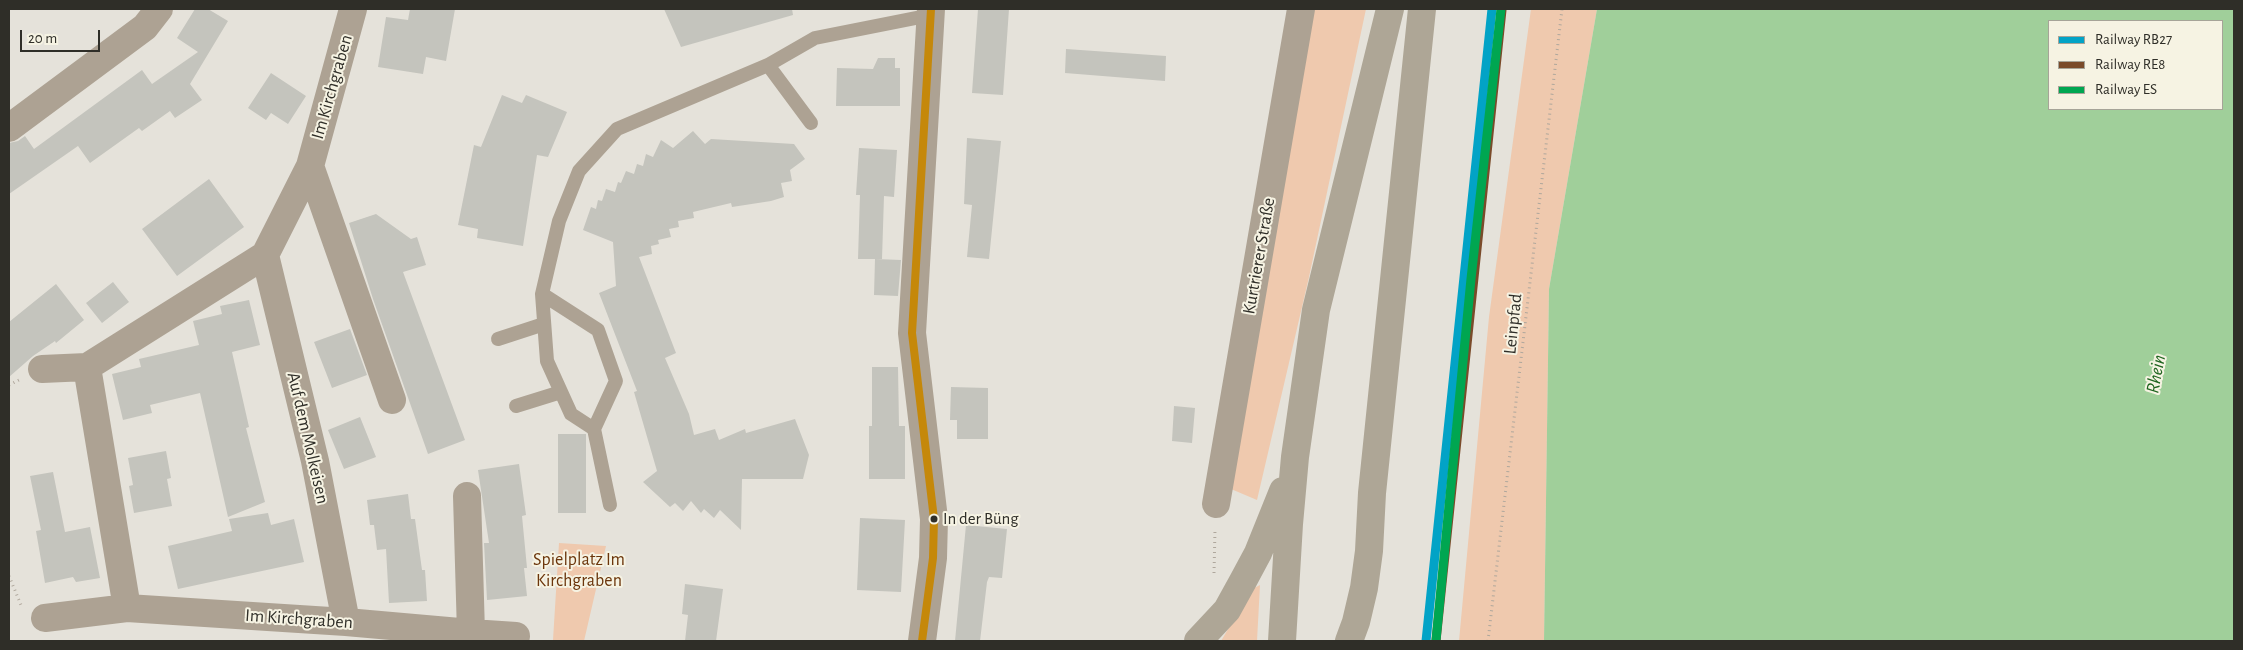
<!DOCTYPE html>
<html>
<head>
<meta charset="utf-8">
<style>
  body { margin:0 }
  #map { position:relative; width:2243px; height:650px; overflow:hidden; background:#e5e2da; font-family:"Alegreya Sans",sans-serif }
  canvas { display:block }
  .frame { position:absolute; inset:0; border:10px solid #2f2e28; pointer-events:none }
  .legend { position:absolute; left:2048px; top:20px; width:175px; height:90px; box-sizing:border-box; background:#f6f3e3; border:1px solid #a6a498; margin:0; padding:6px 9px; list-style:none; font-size:15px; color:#2f2e28 }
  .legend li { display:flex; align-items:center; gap:10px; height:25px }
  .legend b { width:25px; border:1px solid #a6a498 }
  .scale { position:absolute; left:20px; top:30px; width:80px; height:22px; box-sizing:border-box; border:2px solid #2f2e28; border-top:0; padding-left:6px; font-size:15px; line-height:18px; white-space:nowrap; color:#2f2e28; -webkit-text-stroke:4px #f6f3e3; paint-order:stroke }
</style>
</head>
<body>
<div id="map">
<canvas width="2243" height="650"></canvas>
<div class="frame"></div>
<ul class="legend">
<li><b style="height:6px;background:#02a3c6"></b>Railway RB27</li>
<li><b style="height:6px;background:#7a4b2a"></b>Railway RE8</li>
<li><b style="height:6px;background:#00a651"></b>Railway ES</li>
</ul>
<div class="scale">20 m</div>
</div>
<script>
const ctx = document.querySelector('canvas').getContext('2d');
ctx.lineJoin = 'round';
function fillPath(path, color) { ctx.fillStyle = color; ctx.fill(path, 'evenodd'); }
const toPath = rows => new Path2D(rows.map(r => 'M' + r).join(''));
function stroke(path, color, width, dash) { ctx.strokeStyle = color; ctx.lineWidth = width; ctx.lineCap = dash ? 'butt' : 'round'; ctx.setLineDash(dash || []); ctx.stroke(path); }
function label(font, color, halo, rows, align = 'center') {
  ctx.font = font + ' "Alegreya Sans",sans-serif'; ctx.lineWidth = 4; ctx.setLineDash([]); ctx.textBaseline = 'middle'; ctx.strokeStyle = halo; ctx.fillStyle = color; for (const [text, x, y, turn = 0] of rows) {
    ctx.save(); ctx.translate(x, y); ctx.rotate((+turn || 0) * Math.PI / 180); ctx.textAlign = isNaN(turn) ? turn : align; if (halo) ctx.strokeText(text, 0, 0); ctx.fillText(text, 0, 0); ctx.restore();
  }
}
fillPath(toPath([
  [1312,9,1366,9,1309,277,1257,500,1231,489],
  [1531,9,1597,9,1549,289,1544,641,1459,641,1489,317],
  [559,543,606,546,584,641,553,640],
  [1260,585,1257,641,1221,641,1252,589]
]), '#efc9ae');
fillPath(toPath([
  [1597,9,2234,9,2234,641,1544,641,1549,289],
  [2049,21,2222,21,2222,109,2049,109]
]), '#a0cf9a');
fillPath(toPath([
  [195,9,208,9,228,21,190,84,202,100,175,118,170,111,142,131,139,128,90,163,78,146,9,194,9,143,18,141,25,136,34,149,142,70,152,84,198,52,177,38],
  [410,9,455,9,446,61,426,57,423,74,378,67,386,17,408,20],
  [664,9,792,9,793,15,681,47],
  [978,9,1009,9,1003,95,972,93],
  [1066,49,1166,56,1165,81,1065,73],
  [878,58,895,58,895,68,900,68,900,106,836,106,837,68,873,69],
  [271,73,306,96,288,124,271,113,266,120,248,108],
  [502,95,522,103,526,95,567,112,548,157,537,155,523,246,477,238,478,229,458,225,474,145,481,147],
  [693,131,705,144,711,139,794,144,805,159,790,170,792,181,781,183,784,197,771,201,732,207,731,203,693,212,694,218,678,221,679,227,669,229,671,237,658,240,659,244,651,246,652,254,639,257,676,353,665,358,689,414,694,435,715,429,719,440,745,429,746,433,795,419,809,455,803,479,742,479,741,530,720,510,714,518,704,509,701,513,691,501,683,511,675,503,670,507,643,482,657,471,634,392,637,391,599,293,616,286,613,242,583,230,591,207,596,209,598,200,602,201,606,189,615,192,618,182,621,183,626,171,634,174,637,164,643,166,646,154,653,157,661,140,673,148],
  [967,138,1001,141,989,259,967,257,972,205,964,204],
  [859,148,897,150,894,197,884,196,882,259,858,259,860,195,856,195],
  [209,179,244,227,177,276,142,229],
  [376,214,411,239,417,237,426,265,403,272,465,440,428,454,373,299,349,223],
  [875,259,901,260,898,296,874,295],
  [113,282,129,302,102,323,86,303],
  [56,284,84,320,56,343,55,341,33,356,9,377,9,322],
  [249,300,260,345,232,352,249,427,246,428,265,502,228,517,200,393,150,405,152,413,123,420,112,374,141,367,139,359,199,345,193,321,222,314,220,306],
  [350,329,367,375,332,388,314,342],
  [872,367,898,367,899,426,905,426,905,479,869,479,869,426,872,426],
  [951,387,988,388,988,439,957,439,957,420,950,420],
  [1174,406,1195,408,1192,443,1172,441],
  [360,417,376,457,344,469,328,430],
  [558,434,586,434,586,513,558,513],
  [166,451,171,478,167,479,172,506,134,513,129,486,133,485,128,458],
  [519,464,526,515,522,516,527,568,524,568,527,596,487,600,484,543,489,543,478,470],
  [53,472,65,532,90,527,100,578,76,582,73,577,45,583,36,531,41,530,30,476],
  [408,494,411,519,415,519,422,570,425,570,427,601,389,603,386,549,377,550,374,525,370,525,367,500],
  [268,513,271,525,294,519,304,562,178,589,168,546,232,531,229,519],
  [860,518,905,520,901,592,857,590],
  [966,525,1007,529,1002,578,989,577,987,582,980,641,955,641],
  [685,584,723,589,716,641,685,641,688,615,682,614]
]), '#c4c4bd');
stroke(toPath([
  [9,385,19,380],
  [1214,573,1215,530],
  [9,576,21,605],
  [1488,641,1562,9]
]), '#afa79c', 3, [1, 4]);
stroke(toPath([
  [768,65,811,123],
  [542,294,598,330,616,381,594,429],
  [498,339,544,324],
  [516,406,561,392],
  [610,505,594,429,571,414,547,361,542,294,559,221,579,171,617,129,768,65,815,38,931,15]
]), '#ada293', 14);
stroke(toPath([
  [9,128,145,27,159,9],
  [310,166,392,400],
  [265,255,315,461,346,622],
  [87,367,127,608],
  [42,369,87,367,265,255,310,166,353,9],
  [1216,504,1301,9],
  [45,618,127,608,346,622,471,633,467,496],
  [471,633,516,636],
  [922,641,933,558,934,519,912,333,931,9]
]), '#ada293', 28);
stroke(toPath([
  [1198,641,1227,610,1243,581,1258,553,1283,491],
  [1282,641,1289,524,1295,457,1316,310,1390,9],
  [1349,641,1356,622,1364,588,1369,551,1372,493,1422,9]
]), '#aea696', 28);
stroke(toPath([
  [922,641,933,558,934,519,912,333,931,9]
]), '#c5880a', 8);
stroke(toPath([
  [1426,641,1492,9]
]), '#02a3c6', 9);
stroke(toPath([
  [1436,641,1502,10]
]), '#7a4b2a', 9);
stroke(toPath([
  [1436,640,1471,279,1501,9]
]), '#00a651', 9);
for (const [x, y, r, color] of [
  [934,519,4.5,"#2f2e28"]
]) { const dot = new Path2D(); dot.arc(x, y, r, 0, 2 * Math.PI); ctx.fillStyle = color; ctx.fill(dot); stroke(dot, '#f6f3e3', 2); }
label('17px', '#2f2e28', '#f6f3e3', [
  ["In der Büng",943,519]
], 'left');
label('18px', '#2f2e28', '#f6f3e3', [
  ["Im Kirchgraben",332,87,-74],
  ["Kurtrierer Straße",1259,256,-80],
  ["Leinpfad",1513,324,-84],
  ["Auf dem Molkeisen",308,438,77],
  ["Im Kirchgraben",299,619,4]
]);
label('18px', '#6b350b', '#f6f3e3', [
  ["Spielplatz Im",579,560],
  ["Kirchgraben",579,581]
]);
label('italic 19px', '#1f641f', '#f6f3e3', [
  ["Rhein",2156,374,-79]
]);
</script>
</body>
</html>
